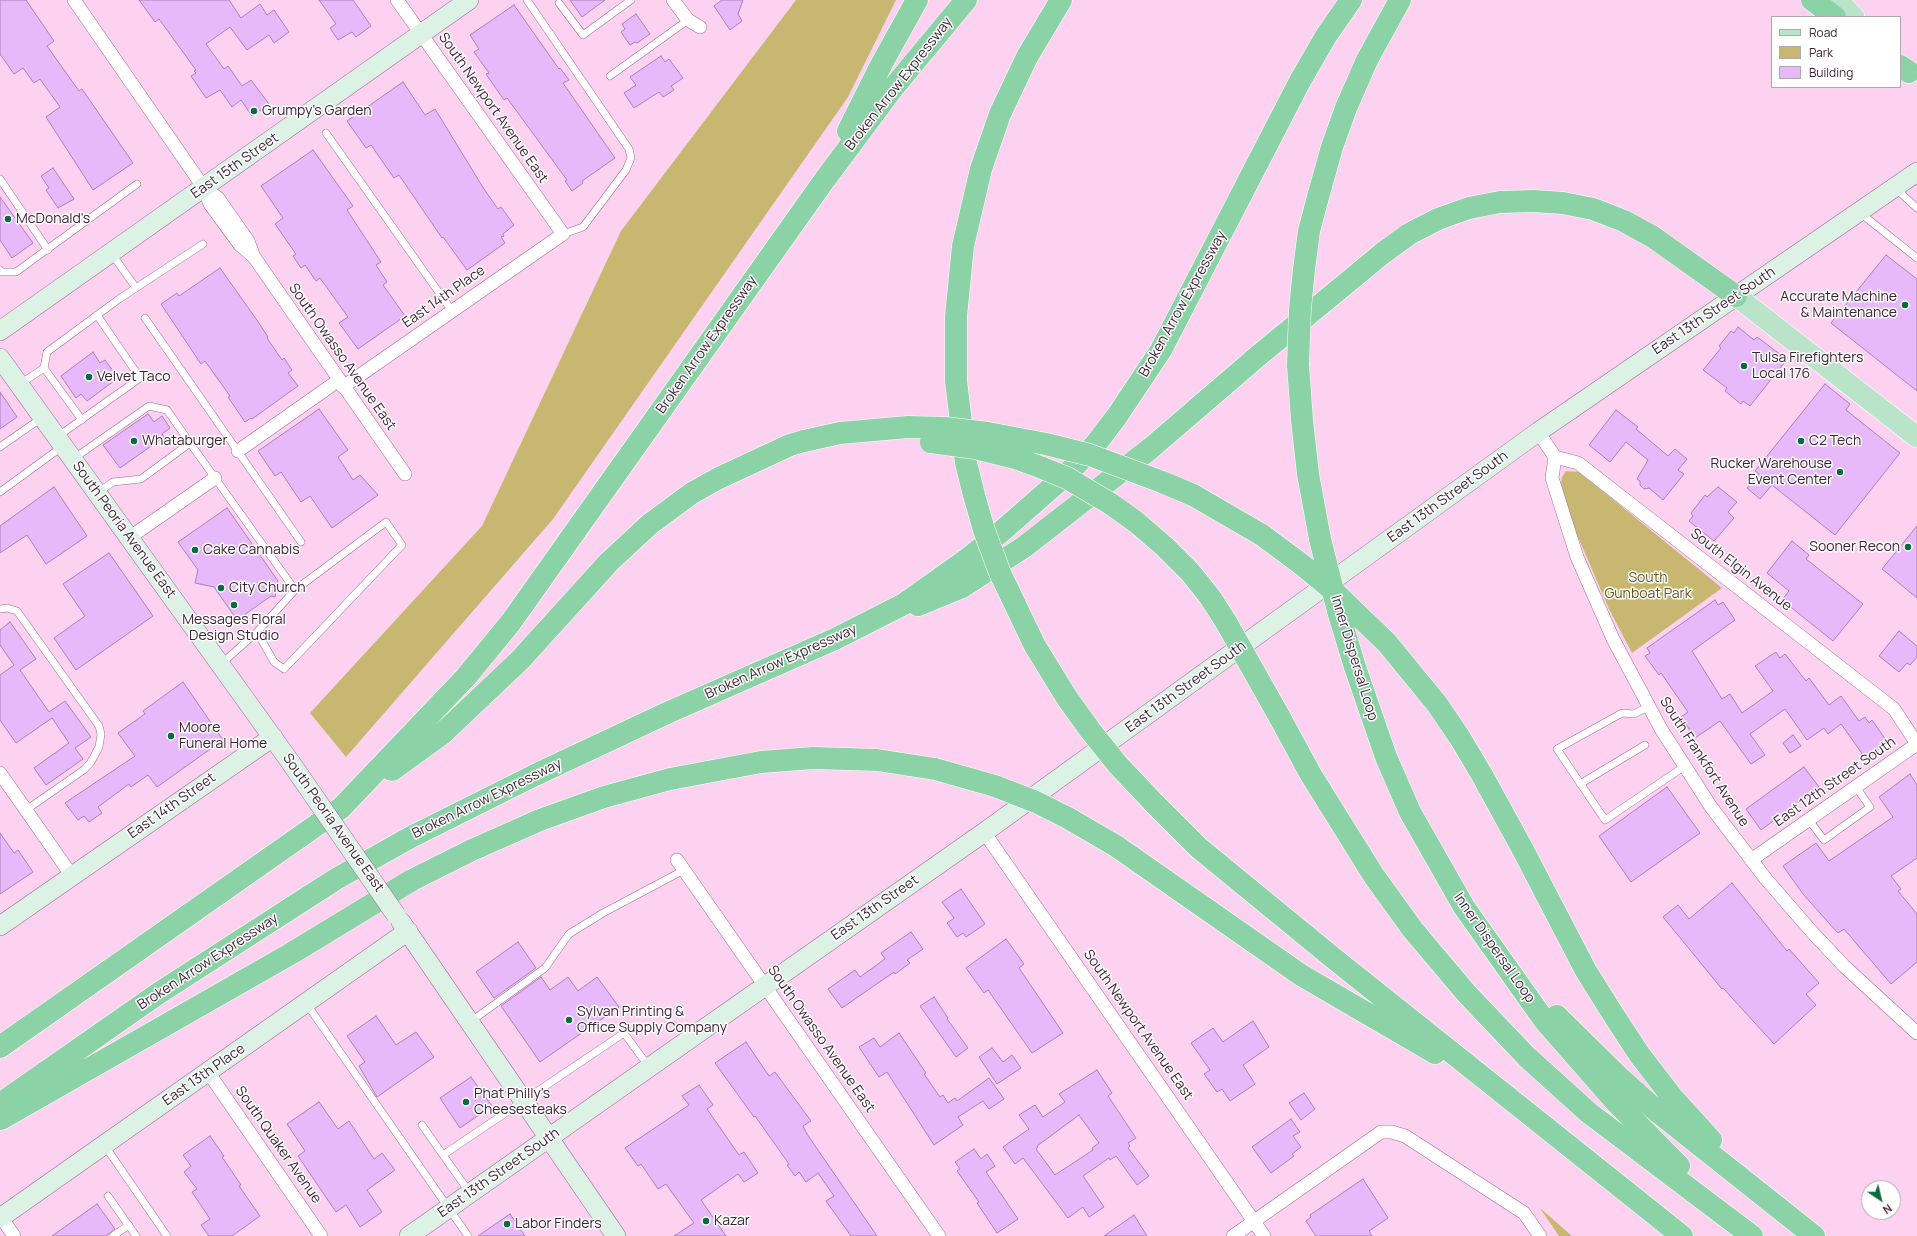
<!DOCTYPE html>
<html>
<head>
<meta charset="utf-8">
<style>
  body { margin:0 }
  #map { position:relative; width:1917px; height:1236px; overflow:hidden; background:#fdd2f0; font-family:Manrope,sans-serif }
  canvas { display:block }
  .legend { position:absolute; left:1771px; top:16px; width:130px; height:72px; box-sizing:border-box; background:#fff; border:1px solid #b1a7ae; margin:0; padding:5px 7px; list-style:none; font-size:12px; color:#3c2235 }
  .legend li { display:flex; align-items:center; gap:8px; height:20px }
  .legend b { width:20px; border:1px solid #b1a7ae }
  .north { position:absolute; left:1861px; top:1180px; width:40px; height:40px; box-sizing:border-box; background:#fff; border:1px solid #b1a7ae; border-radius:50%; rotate:145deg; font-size:11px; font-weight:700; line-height:16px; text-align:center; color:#3c2235 }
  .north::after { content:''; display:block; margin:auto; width:14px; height:18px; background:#086a3f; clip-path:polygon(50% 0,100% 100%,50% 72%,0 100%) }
</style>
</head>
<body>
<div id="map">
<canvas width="1917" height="1236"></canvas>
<ul class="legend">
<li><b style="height:5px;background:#bae4ca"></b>Road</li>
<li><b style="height:11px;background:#c7b771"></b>Park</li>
<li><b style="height:11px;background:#e8b9fa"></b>Building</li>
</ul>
<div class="north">N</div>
</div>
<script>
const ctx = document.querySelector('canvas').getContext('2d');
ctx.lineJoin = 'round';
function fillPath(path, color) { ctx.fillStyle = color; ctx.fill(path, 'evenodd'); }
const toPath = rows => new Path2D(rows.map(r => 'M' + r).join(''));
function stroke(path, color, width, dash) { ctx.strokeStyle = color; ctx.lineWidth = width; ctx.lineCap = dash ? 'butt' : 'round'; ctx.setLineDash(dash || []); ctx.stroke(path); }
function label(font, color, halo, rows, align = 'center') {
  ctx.font = font + ' Manrope,sans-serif'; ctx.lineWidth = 3; ctx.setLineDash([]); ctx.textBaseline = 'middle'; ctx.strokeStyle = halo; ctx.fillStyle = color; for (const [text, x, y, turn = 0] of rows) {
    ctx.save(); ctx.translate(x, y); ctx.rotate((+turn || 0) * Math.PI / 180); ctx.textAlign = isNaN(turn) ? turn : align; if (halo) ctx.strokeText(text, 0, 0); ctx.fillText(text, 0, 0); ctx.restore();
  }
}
fillPath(toPath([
  [796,0,896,0,848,97,553,519,346,757,310,713,482,526,621,231],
  [1566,471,1579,472,1722,588,1632,653,1609,609,1570,518,1561,483,1562,477],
  [1540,1208,1572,1236,1559,1236]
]), '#c7b771');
const building = toPath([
  [0,0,26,0,54,41,47,46,79,91,82,89,133,163,93,190,46,117,60,107,40,79,34,83,23,68,14,74,0,54,0,0],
  [139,0,229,0,241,18,260,4,267,15,274,10,289,32,274,43,269,35,247,50,230,27,206,44,224,69,228,66,242,86,251,80,269,104,252,116,241,100,232,107,220,90,206,98,191,76,196,73,194,71,196,70,159,19,155,22,139,0],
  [319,0,353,0,371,26,356,37,352,32,338,40,330,28,336,24,319,0],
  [570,0,605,0,582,17,570,0],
  [722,0,743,0,738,14,742,21,730,30,714,6,722,0],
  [514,5,559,69,560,68,569,80,563,83,615,158,582,181,583,183,572,191,565,181,567,180,507,98,504,100,486,74,489,73,474,52,479,49,470,35,514,5],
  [636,14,650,34,637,43,635,42,630,45,621,32,625,29,622,24,636,14],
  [661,56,665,62,669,59,683,78,671,86,674,90,663,97,659,92,634,108,624,93,636,85,630,77,661,56],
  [403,82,425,115,435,109,484,189,498,209,501,207,514,225,503,234,504,236,501,237,505,243,467,270,443,237,442,238,399,175,394,178,371,145,366,148,347,121,403,82],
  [313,150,353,206,347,210,381,262,376,265,387,282,383,285,405,316,358,349,339,323,348,317,320,278,316,281,305,265,301,268,293,256,296,254,275,224,283,218,261,186,313,150],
  [53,168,74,199,58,208,46,190,49,188,41,176,53,168],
  [0,197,33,243,12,258,0,240,0,197],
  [1886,255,1917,279,1917,391,1831,323,1886,255],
  [220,268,259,323,268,337,267,338,282,360,284,358,292,370,288,373,298,386,252,419,251,418,245,422,228,397,230,396,205,361,201,364,161,304,177,293,179,296,220,268],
  [1738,327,1754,340,1757,337,1781,355,1778,358,1784,363,1750,406,1743,401,1741,404,1725,391,1727,388,1703,370,1721,348,1719,346,1731,331,1734,333,1738,327],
  [93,352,100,363,105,360,118,378,87,401,81,394,76,398,61,376,93,352],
  [1825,384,1850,404,1846,410,1900,453,1835,535,1772,485,1760,499,1747,488,1759,474,1755,471,1825,384],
  [0,392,17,417,0,429,0,392],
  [319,409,348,450,338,457,353,480,360,475,378,495,332,528,310,496,301,502,281,472,275,476,258,451,319,409],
  [1616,410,1638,427,1636,429,1668,456,1675,449,1687,459,1678,470,1684,474,1663,500,1649,488,1644,489,1640,485,1640,481,1637,479,1648,460,1626,442,1610,462,1589,445,1616,410],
  [148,414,154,422,162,416,170,428,162,434,164,437,120,468,103,445,148,414],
  [54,487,87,536,46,564,27,535,0,553,0,526,54,487],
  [1718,487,1737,502,1728,512,1734,518,1714,541,1689,521,1693,516,1691,513,1705,495,1707,497,1718,487],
  [227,508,278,581,275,597,271,596,237,620,214,587,195,583,198,570,178,542,227,508],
  [1917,526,1917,598,1882,569,1917,526],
  [1792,541,1809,555,1806,559,1863,604,1833,641,1782,600,1789,591,1767,573,1792,541],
  [109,553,153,616,76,670,54,638,85,616,63,584,109,553],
  [1715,600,1718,605,1723,602,1735,620,1692,651,1722,699,1730,694,1742,713,1773,691,1755,666,1776,652,1780,658,1785,654,1806,681,1809,678,1829,705,1841,696,1859,721,1865,717,1869,723,1872,720,1888,743,1866,759,1841,724,1828,734,1824,728,1807,740,1785,709,1750,734,1765,755,1751,764,1720,721,1695,738,1681,717,1688,712,1661,673,1659,675,1645,656,1650,653,1647,648,1715,600],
  [10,622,36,659,20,670,49,712,65,701,91,737,75,748,83,759,46,785,34,768,69,743,52,718,16,743,0,720,0,675,14,665,0,645,0,630,10,622],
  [1899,631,1917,646,1917,657,1910,665,1907,663,1899,672,1879,656,1899,631],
  [183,682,223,740,157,787,148,775,131,787,129,784,98,807,102,813,89,822,84,816,78,820,65,803,135,756,118,733,145,714,143,711,183,682],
  [1793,735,1801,746,1790,753,1783,743,1793,735],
  [1804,767,1819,787,1761,830,1746,809,1804,767],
  [1910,774,1917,785,1917,858,1891,876,1901,889,1898,891,1917,914,1917,962,1891,984,1844,929,1838,933,1827,921,1803,894,1783,866,1816,843,1829,861,1893,817,1879,797,1910,774],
  [1667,787,1700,833,1631,882,1599,836,1667,787],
  [0,833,14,853,18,850,33,872,0,894,0,833],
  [1732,883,1787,951,1789,949,1819,983,1806,994,1816,1005,1774,1044,1723,988,1722,989,1663,917,1678,905,1689,919,1732,883],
  [961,889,985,924,966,937,963,933,957,937,947,923,954,918,942,902,961,889],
  [911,932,923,949,907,960,910,963,895,974,894,972,842,1008,828,989,855,970,860,977,885,959,881,953,911,932],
  [1006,939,1024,964,1019,968,1063,1033,1032,1053,988,990,984,993,966,968,1006,939],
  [518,942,536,968,494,998,476,972,518,942],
  [541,977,550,990,568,977,578,991,597,977,619,1007,540,1062,501,1006,541,977],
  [934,997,948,1018,947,1019,968,1048,956,1057,920,1006,934,997],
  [376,1016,396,1045,416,1032,434,1057,377,1097,359,1066,365,1062,347,1036,376,1016],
  [1253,1021,1269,1047,1243,1065,1255,1084,1230,1101,1222,1089,1217,1092,1204,1074,1210,1070,1191,1043,1213,1028,1223,1042,1253,1021],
  [899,1033,926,1073,924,1074,940,1097,943,1095,948,1103,955,1098,957,1101,989,1078,1004,1099,989,1109,983,1101,958,1117,963,1125,934,1145,887,1072,879,1077,859,1047,874,1038,880,1047,899,1033],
  [746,1042,769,1076,775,1072,811,1121,803,1126,807,1134,877,1236,851,1236,826,1201,834,1196,818,1173,806,1182,799,1172,795,1176,787,1165,789,1164,755,1116,754,1117,715,1063,746,1042],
  [992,1048,1003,1062,1012,1055,1021,1068,997,1084,979,1057,992,1048],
  [1097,1070,1112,1093,1108,1096,1136,1138,1128,1143,1130,1146,1128,1148,1149,1176,1137,1185,1116,1156,1110,1160,1109,1158,1083,1176,1104,1207,1089,1217,1083,1207,1068,1218,1023,1158,1015,1164,1003,1147,1029,1129,1019,1115,1035,1105,1043,1117,1065,1102,1059,1094,1097,1070],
  [1079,1115,1099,1143,1092,1148,1093,1150,1055,1175,1036,1149,1038,1147,1037,1146,1079,1115],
  [471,1077,492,1106,460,1128,440,1098,471,1077],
  [699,1085,713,1105,707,1109,739,1155,744,1152,758,1173,744,1182,738,1174,701,1200,726,1236,674,1236,694,1223,666,1184,658,1189,641,1164,638,1166,625,1148,689,1105,682,1096,699,1085],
  [1304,1093,1315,1109,1301,1120,1289,1103,1304,1093],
  [319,1102,338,1129,349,1121,374,1159,382,1153,395,1170,367,1190,382,1212,360,1227,346,1205,336,1212,298,1156,305,1151,287,1124,319,1102],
  [1291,1119,1300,1132,1293,1136,1301,1147,1292,1154,1294,1156,1271,1173,1252,1147,1291,1119],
  [210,1136,224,1156,222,1157,241,1185,239,1186,260,1216,232,1236,209,1236,201,1225,210,1219,192,1192,197,1189,184,1172,191,1166,183,1155,210,1136],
  [974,1149,981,1159,987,1154,995,1166,986,1172,1018,1219,997,1233,977,1203,979,1202,957,1171,960,1169,955,1162,974,1149],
  [1363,1179,1388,1218,1369,1231,1372,1236,1316,1236,1306,1221,1311,1217,1310,1215,1363,1179],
  [97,1204,115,1229,106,1236,52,1236,97,1204],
  [510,1214,525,1236,478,1236,510,1214],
  [1134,1215,1147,1236,1104,1236,1134,1215]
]);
fillPath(building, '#e8b9fa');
stroke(building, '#ab7ebc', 1);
const lane = toPath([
  [527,0,629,149,631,158,626,170,583,227,563,234],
  [559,3,583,35,631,0],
  [610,76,688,20],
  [326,133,452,311],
  [0,179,48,250],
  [1895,188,1917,208],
  [1859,212,1917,258],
  [112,254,136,288],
  [0,270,1,272,16,272,137,184],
  [145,318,301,542],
  [44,368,82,420],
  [20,384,44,368,47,352,119,299,203,244],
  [57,437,140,378,97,315],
  [190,443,295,590],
  [0,447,43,417],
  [73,459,149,406,167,410,190,443,141,479,113,482,97,493],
  [0,492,63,446],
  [0,609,7,608,17,611,99,726,101,734,99,747,91,762,85,769,26,810],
  [221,664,257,632,274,662,284,669,402,545,386,522,295,590,257,632],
  [1648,707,1634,714,1622,713,1557,749,1605,820,1685,766],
  [1580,784,1645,745],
  [1809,820,1824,840,1870,807,1856,787],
  [306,1003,468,1236],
  [470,1022,545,968,569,934,603,913,684,870],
  [422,1125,443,1155],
  [105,1146,167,1236],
  [470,1193,443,1155,624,1033,649,1067],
  [108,1196,136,1236],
  [113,1236,129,1225]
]);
const street = toPath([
  [74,0,204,188,210,204,240,245,254,257],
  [673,0,688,20,700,27],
  [204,188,218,198,248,241,254,257,405,474],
  [343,387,563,234,397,0],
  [1538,432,1555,457,1578,463,1894,709,1917,744],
  [238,451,339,380],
  [1555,457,1552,478,1577,557,1613,639,1661,729,1711,807,1766,879,1812,932,1844,966,1917,1033],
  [129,538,215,478],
  [0,773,72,876],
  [984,832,1264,1236],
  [677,860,939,1236],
  [1751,860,1917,744],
  [208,1072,321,1236],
  [1,1217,14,1236],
  [1233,1236,1381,1132,1392,1132,1405,1136,1524,1213,1540,1236]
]);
const secondary = toPath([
  [0,331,469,0],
  [0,358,291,763],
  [401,922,616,1236],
  [0,926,273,737],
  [0,1218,408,931],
  [409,1236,986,831,1538,432,1917,172]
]);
const primary = toPath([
  [1837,0,1854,17],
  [1736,296,1917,437]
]);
const highway = toPath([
  [1812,0,1835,17],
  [1900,66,1909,72],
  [848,131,881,65,917,0],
  [1318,197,1332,147,1346,108,1367,60,1400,0],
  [1298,365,1302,420,1308,474,1320,539],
  [974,495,966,463,956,381,956,316,963,246,981,169,1000,114,1027,57,1061,0],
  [918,605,962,587,1024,547,1151,448,1258,356,1383,253,1409,234,1438,219,1469,208,1500,202,1534,201,1563,203,1593,209,1624,221,1653,237,1736,296],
  [1355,667,1386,757,1410,812,1464,907,1544,1020,1614,1100,1679,1166],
  [1279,716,1311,775,1374,876,1413,930,1467,994,1527,1057,1589,1113,1752,1236],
  [392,770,443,733,520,660,609,562,650,524,692,493,719,478,790,445,804,441],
  [1154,803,1199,848,1332,957,1682,1236],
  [1116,846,1301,975,1435,1053],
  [1522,848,1586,971,1611,1011,1639,1054,1672,1097,1711,1140],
  [1557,1016,1620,1078,1659,1113,1814,1236],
  [0,1047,341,808,466,677,511,622,823,182,893,88,966,0],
  [0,1104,159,993,336,879,411,837,535,775,667,713,835,639,904,604,966,560,1002,531,1067,474,1095,445,1117,416,1161,350,1300,81,1326,36,1351,0],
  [1,1119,292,953,412,880,472,850,540,820,604,797,670,779,761,762,813,758,847,759,877,760,935,769]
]);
stroke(lane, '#a56695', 8);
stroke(street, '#a56695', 14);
stroke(secondary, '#a56695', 20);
stroke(primary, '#fff', 22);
stroke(highway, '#fff', 23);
stroke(lane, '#fff', 7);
stroke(street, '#fff', 13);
stroke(secondary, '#dcf2e5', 19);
stroke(primary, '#bae4ca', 21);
stroke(highway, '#8cd2a7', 22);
const secondaryBridge = toPath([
  [291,763,396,915]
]);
const highwayBridge = toPath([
  [1298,365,1300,309,1304,269,1309,231,1318,197],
  [804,441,840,433,908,427,945,428,988,433,1046,444,1090,455,1162,482,1193,495,1262,535,1301,564,1328,586,1387,643,1437,704,1460,738,1482,775,1522,848],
  [931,442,975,448,1015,458,1040,467,1067,478,1111,504,1136,522,1164,546,1190,572,1210,597,1226,622,1279,716],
  [974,495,984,530,1000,573,1035,646,1067,698,1090,730,1118,765,1154,803],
  [1320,539,1338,611,1355,667],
  [935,769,995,786,1036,802,1068,818,1116,846]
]);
stroke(secondaryBridge, '#a56695', 20, []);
stroke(highwayBridge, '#fff', 23, []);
stroke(secondaryBridge, '#dcf2e5', 19);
stroke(highwayBridge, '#8cd2a7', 22);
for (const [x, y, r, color] of [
  [254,111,4,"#086a3f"],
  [8,219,4,"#086a3f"],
  [1905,305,4,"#086a3f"],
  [1744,366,4,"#086a3f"],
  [89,377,4,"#086a3f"],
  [134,441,4,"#086a3f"],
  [1801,441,4,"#086a3f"],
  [1840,472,4,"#086a3f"],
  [1908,547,4,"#086a3f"],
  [195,550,4,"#086a3f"],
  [221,588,4,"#086a3f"],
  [234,605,4,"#086a3f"],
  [171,736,4,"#086a3f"],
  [569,1020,4,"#086a3f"],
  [466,1102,4,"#086a3f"],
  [706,1221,4,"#086a3f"],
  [507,1224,4,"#086a3f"]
]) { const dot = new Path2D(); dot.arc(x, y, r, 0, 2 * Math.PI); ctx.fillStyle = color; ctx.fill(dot); stroke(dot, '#fff', 1.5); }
label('14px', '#3c2235', '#fff', [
  ["Broken Arrow Expressway",899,84,-52],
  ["South Newport Avenue East",493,108,55],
  ["East 15th Street",235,166,-35],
  ["East 14th Place",444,297,-35],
  ["Broken Arrow Expressway",1183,304,-61],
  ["East 13th Street South",1714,311,-34],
  ["Broken Arrow Expressway",707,345,-55],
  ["South Owasso Avenue East",342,357,55],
  ["East 13th Street South",1448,497,-36],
  ["South Peoria Avenue East",124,530,54],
  ["South Elgin Avenue",1741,570,38],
  ["Inner Dispersal Loop",1354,658,73],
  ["Broken Arrow Expressway",781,662,-24],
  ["East 13th Street South",1186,687,-36],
  ["South Frankfort Avenue",1704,762,57],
  ["East 12th Street South",1835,782,-35],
  ["Broken Arrow Expressway",487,799,-26],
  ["East 14th Street",172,806,-35],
  ["South Peoria Avenue East",333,823,55],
  ["East 13th Street",875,908,-35],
  ["Inner Dispersal Loop",1494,948,55],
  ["Broken Arrow Expressway",208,962,-33],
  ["South Newport Avenue East",1138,1025,55],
  ["South Owasso Avenue East",821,1039,55],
  ["East 13th Place",204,1075,-35],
  ["South Quaker Avenue",278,1145,55],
  ["East 13th Street South",499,1173,-35]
]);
label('14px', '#3c2235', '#fff', [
  ["Grumpy's Garden",262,111],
  ["McDonald's",16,219],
  ["Accurate Machine",1897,297,"right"],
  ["& Maintenance",1897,313,"right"],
  ["Tulsa Firefighters",1752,358],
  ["Local 176",1752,374],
  ["Velvet Taco",97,377],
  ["Whataburger",142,441],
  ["C2 Tech",1809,441],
  ["Rucker Warehouse",1832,464,"right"],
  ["Event Center",1832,480,"right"],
  ["Sooner Recon",1900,547,"right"],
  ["Cake Cannabis",203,550],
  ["City Church",229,588],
  ["Messages Floral",234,620,"center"],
  ["Design Studio",234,636,"center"],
  ["Moore",179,728],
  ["Funeral Home",179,744],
  ["Sylvan Printing &",577,1012],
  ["Office Supply Company",577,1028],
  ["Phat Philly's",474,1094],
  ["Cheesesteaks",474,1110],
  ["Kazar",714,1221],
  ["Labor Finders",515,1224]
], 'left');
label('14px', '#62551e', '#fff', [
  ["South",1648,578],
  ["Gunboat Park",1648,594]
]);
</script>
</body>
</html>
